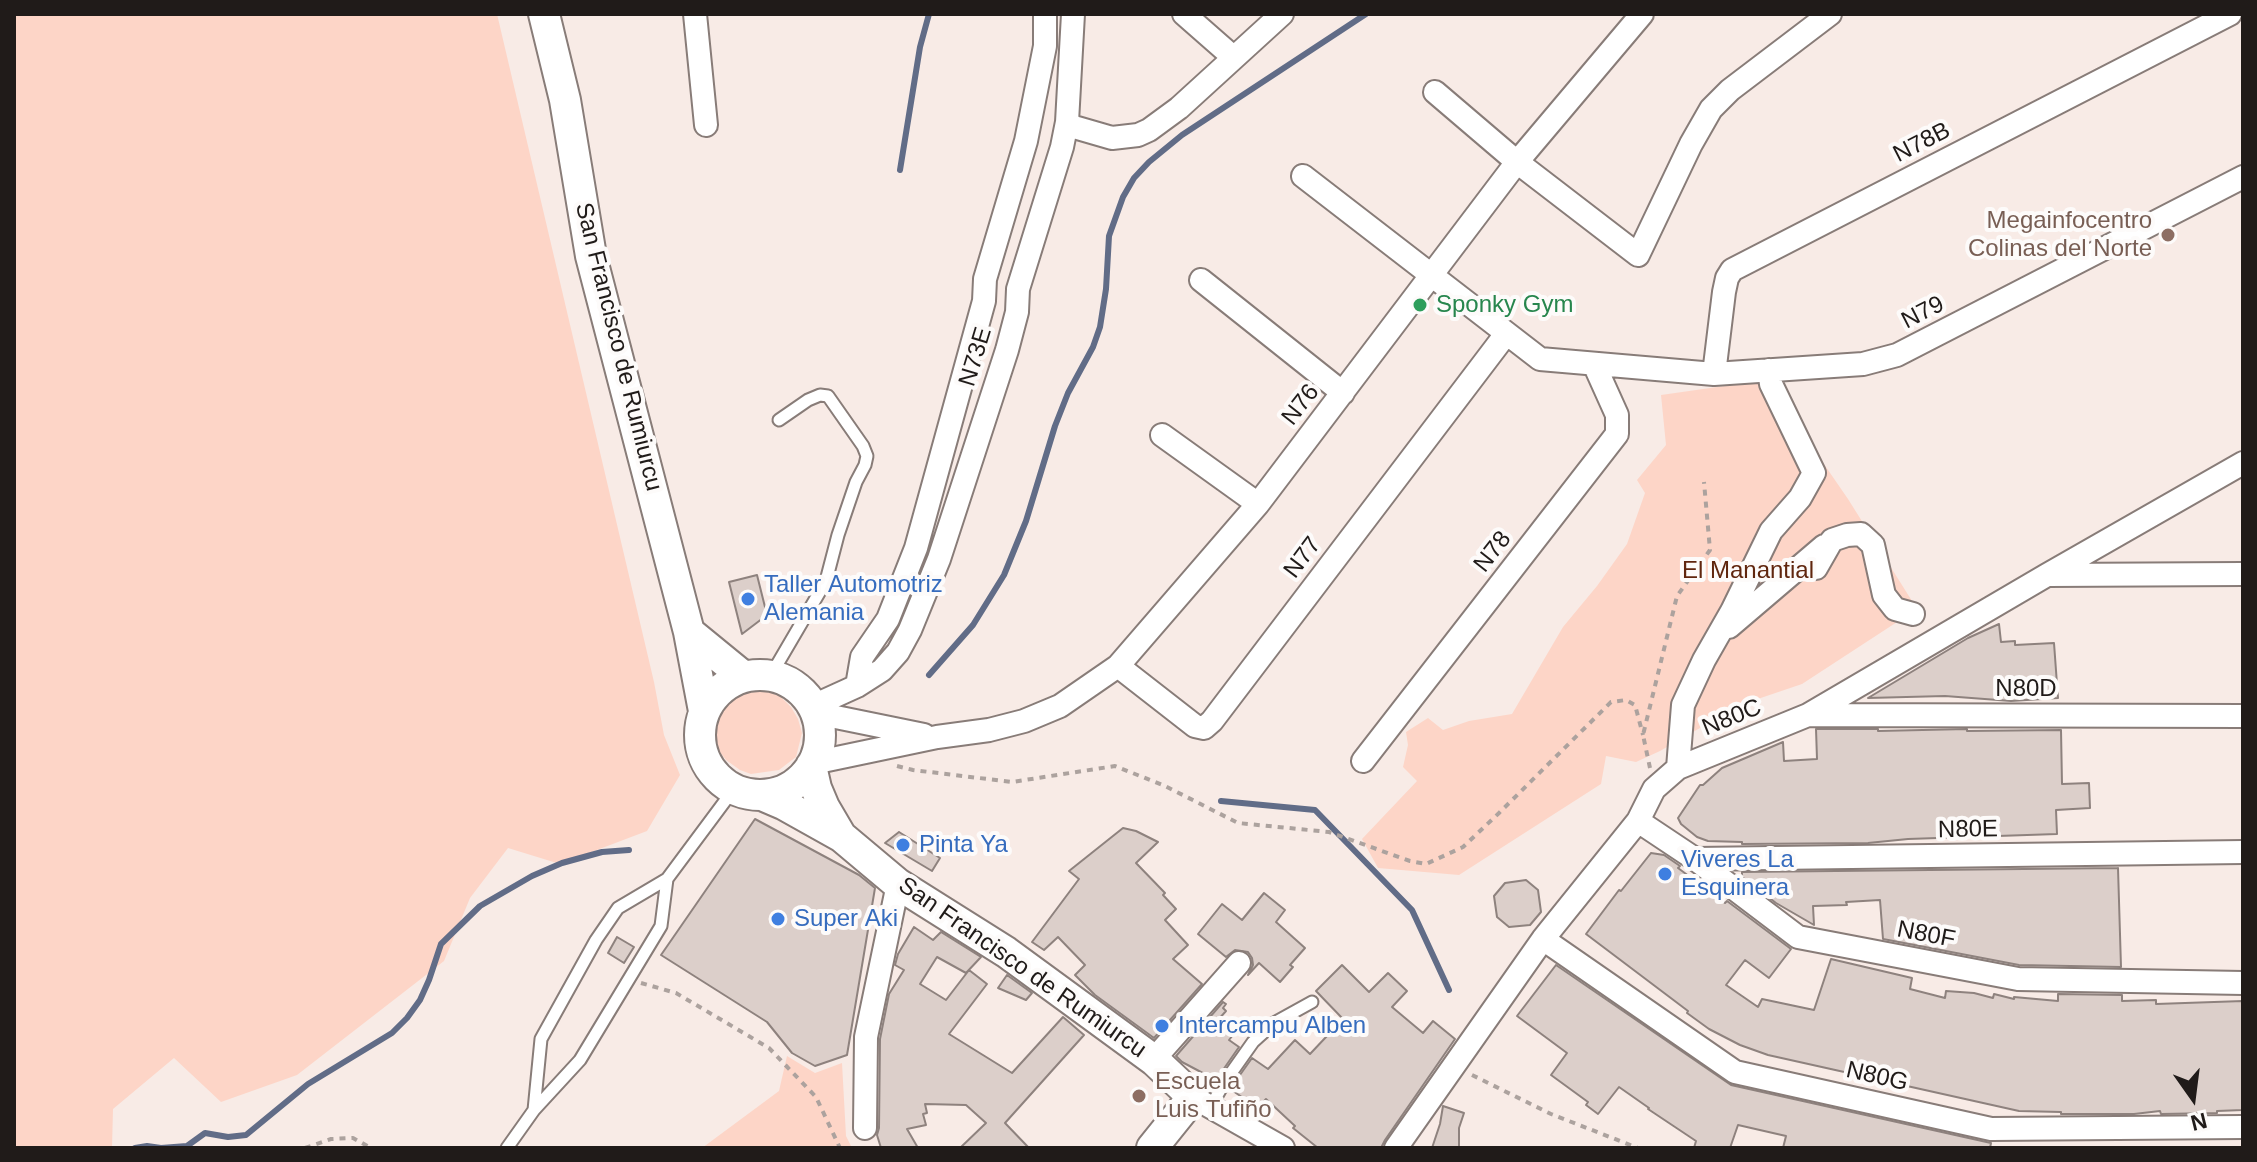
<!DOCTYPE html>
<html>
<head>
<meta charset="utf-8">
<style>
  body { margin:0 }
  #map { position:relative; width:2257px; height:1162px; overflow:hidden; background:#f8ebe6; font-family:Arial,sans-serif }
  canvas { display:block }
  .frame { position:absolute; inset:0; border:16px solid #201b19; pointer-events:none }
  .north { position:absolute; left:2153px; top:1058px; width:80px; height:80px; -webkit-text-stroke:6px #fdfbfa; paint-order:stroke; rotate:166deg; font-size:22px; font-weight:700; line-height:32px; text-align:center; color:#201b19 }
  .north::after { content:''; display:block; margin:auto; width:28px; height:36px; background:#201b19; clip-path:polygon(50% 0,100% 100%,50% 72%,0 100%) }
</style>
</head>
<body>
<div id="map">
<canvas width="2257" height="1162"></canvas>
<div class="frame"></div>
<div class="north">N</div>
</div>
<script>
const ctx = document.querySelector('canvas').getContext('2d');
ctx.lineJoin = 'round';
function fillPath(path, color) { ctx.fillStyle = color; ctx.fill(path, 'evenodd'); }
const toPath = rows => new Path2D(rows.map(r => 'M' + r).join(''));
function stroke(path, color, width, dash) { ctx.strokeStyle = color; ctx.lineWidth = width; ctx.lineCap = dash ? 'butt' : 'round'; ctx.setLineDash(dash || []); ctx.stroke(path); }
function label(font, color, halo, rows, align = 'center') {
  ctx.font = font + ' Arial,sans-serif'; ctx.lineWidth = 8; ctx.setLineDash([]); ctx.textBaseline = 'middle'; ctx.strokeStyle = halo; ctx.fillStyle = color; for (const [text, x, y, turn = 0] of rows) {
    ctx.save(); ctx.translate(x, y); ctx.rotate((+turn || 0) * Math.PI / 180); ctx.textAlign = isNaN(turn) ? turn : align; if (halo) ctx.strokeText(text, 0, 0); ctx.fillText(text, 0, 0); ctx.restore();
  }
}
fillPath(toPath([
  [14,14,497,14,654,682,664,735,680,775,647,831,560,864,508,848,470,898,444,961,297,1075,221,1102,174,1058,113,1109,112,1148,14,1148],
  [1766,380,1848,499,1917,609,1802,684,1740,705,1660,751,1636,762,1606,756,1601,784,1459,875,1378,868,1362,839,1417,781,1403,767,1408,745,1406,732,1428,718,1443,730,1469,721,1512,714,1563,627,1597,586,1627,544,1645,493,1637,480,1666,445,1661,395],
  [743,687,757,687,781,697,791,707,798,719,802,733,796,757,779,770,751,774,740,770,726,760,719,751,713,731,716,714,731,692],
  [787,1056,815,1073,842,1063,846,1136,852,1148,702,1148,779,1091]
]), '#fdd5c7');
stroke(toPath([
  [900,170,920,47,929,14],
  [929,675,973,625,1004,575,1026,521,1055,426,1068,393,1093,347,1100,327,1106,289,1109,236,1123,197,1134,178,1149,162,1182,135,1366,14],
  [1221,801,1315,810,1412,910,1449,990],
  [135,1148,147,1146,161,1148,187,1146,205,1133,228,1137,246,1135,308,1084,392,1033,407,1018,420,1000,429,980,441,944,480,906,532,876,562,863,602,852,629,850]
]), '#616c87', 6);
const building = toPath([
  [757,575,767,615,742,634,729,582,757,575],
  [1999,624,2001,642,2015,641,2015,645,2054,643,2058,698,2011,701,1945,696,1868,698,1968,638,1999,624],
  [1816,729,1878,729,1878,731,1967,729,1967,731,2061,730,2062,784,2089,783,2090,808,2056,810,2057,834,1908,839,1868,843,1742,844,1742,842,1708,841,1697,837,1681,824,1678,818,1700,785,1703,785,1722,768,1783,742,1784,761,1817,759,1816,729],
  [755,819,859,875,875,888,847,1055,815,1066,792,1053,767,1022,661,955,755,819],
  [1123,828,1136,831,1158,842,1136,863,1165,893,1163,895,1176,909,1165,920,1188,945,1173,959,1202,984,1154,1038,1095,995,1075,975,1085,965,1058,937,1044,950,1032,942,1079,879,1069,871,1123,828],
  [899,832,940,858,932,871,885,843,899,832],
  [1651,853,1664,855,1680,866,1678,868,1725,903,1727,901,1791,949,1769,978,1745,960,1726,985,1758,1007,1762,999,1814,1010,1831,959,1912,978,1910,989,1945,998,1946,991,1974,993,1993,998,1994,994,2014,999,2014,997,2058,1001,2058,994,2122,995,2122,1001,2156,1000,2156,1004,2243,1001,2243,1110,2217,1111,2217,1113,2161,1114,2160,1111,2134,1114,2061,1114,2061,1112,2019,1111,1768,1055,1740,1045,1709,1029,1687,1013,1688,1011,1586,934,1619,890,1621,891,1651,853],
  [2118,868,2121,967,2019,965,1883,939,1880,900,1846,902,1847,905,1813,906,1814,925,1776,903,1742,877,1742,872,2118,868],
  [1526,880,1538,890,1541,912,1530,925,1509,927,1497,917,1494,896,1505,883,1526,880],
  [1264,893,1285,910,1276,922,1305,948,1290,965,1293,967,1280,982,1259,963,1248,975,1253,965,1252,958,1248,952,1235,950,1226,957,1198,934,1222,904,1242,920,1264,893],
  [914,927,933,940,941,932,981,957,966,973,937,957,920,984,946,1000,969,970,987,984,949,1034,1012,1073,1063,1017,1084,1035,1005,1123,1029,1148,960,1148,986,1123,966,1105,925,1104,927,1113,923,1114,926,1125,907,1129,918,1148,881,1148,877,1135,879,1128,880,1039,889,994,904,970,895,965,898,954,914,927],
  [617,937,634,947,624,963,608,953,617,937],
  [1342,965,1369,992,1388,973,1407,991,1392,1007,1423,1033,1433,1021,1455,1039,1385,1140,1381,1148,1318,1148,1293,1128,1295,1126,1266,1099,1258,1108,1230,1089,1252,1058,1268,1069,1295,1040,1310,1054,1343,1019,1316,991,1342,965],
  [1556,965,1731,1085,1991,1143,1990,1148,1783,1148,1786,1136,1738,1125,1730,1148,1694,1148,1696,1141,1648,1109,1649,1108,1619,1087,1598,1114,1586,1105,1588,1102,1551,1075,1567,1053,1517,1016,1556,965],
  [1007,975,1032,993,1026,1000,998,988,1007,975],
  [1223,1002,1226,1004,1223,1008,1226,1011,1218,1020,1221,1023,1219,1025,1233,1035,1229,1040,1239,1047,1216,1080,1182,1062,1176,1056,1223,1002],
  [1443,1106,1464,1113,1459,1128,1459,1148,1432,1148,1440,1124,1443,1106]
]);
fillPath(building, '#dccfca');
stroke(building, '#8e827e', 2);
const lane = toPath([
  [771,675,826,581,838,535,856,482,865,465,867,456,863,446,828,396,820,395,808,400,779,420],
  [1211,1106,1224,1083,1253,1042,1274,1023,1312,1002],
  [534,1110,541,1039,596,940,618,908,667,879,734,789],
  [507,1148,534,1110,580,1060,661,926,667,879]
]);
const street = toPath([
  [695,14,706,125],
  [1184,14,1233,57],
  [1435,92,1517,162,1638,255,1691,144,1711,109,1730,90,1830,14],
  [1067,122,1074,127,1112,138,1138,135,1149,130,1179,108,1282,14],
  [1303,176,1540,359,1714,374,1863,364,1897,355,2243,177],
  [1201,280,1343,393],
  [1714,374,1724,292,1727,278,1732,270,2230,14],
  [1162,435,1258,504],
  [1816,568,1832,540,1847,535,1861,534,1873,545,1884,595,1895,609,1913,614],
  [2048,575,2243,574],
  [1729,627,1824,546],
  [1118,666,1195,726,1204,728,1212,721,1506,334],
  [857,686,862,657,888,619,916,548,984,301,985,279,1026,141,1045,46,1045,14],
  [813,706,857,686,882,670,898,652,910,630,939,559,1007,350,1017,312,1018,289,1062,147,1067,122,1073,14],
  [816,713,924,735],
  [1809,715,2243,716],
  [1363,761,1617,434,1617,415,1594,364],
  [813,763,937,737,989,730,1024,721,1060,706,1118,666,1258,504,1517,162,1642,14],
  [1678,768,1683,705,1704,660,1732,611,1771,531,1800,498,1814,473,1771,384,1769,370],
  [1638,821,1695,859,1798,937,2018,979,2243,983],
  [1695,859,2243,852],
  [1543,939,1735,1072,1991,1129,2243,1127],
  [1155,1061,1162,1050,1239,963],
  [1193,1097,1283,1148],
  [865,1128,866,1037,898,884],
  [1396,1148,1543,939,1638,821,1654,789,1678,768,1808,715,2047,575,2243,463]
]);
const secondary = toPath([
  [544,14,565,100,591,256,689,632,704,711],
  [689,632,744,677],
  '700 735a60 60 0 1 1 120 0a60 60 0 1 1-120 0Z',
  [811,766,816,788,824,807,841,836],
  [762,795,783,804,842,837,898,884,1006,952,1155,1061,1193,1097,1152,1148]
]);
stroke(lane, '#887c78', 15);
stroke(street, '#887c78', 26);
stroke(secondary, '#887c78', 34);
stroke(toPath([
  [897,766,913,770,1012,782,1115,766,1165,786,1238,823,1329,832,1410,861,1426,864,1463,847,1499,813,1611,702,1626,700,1635,705,1643,735],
  [1650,768,1643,735,1677,596,1710,550,1704,482],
  [641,983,676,993,769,1048,816,1097,840,1148],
  [1472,1075,1551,1114,1638,1148],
  [305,1148,331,1139,353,1138,371,1148]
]), '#aca29e', 4, [6, 6]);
stroke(lane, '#fff', 11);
stroke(street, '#fff', 22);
stroke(secondary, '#fff', 30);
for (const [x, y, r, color] of [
  [2168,235,8,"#8d6e63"],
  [1420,305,8,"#2e9e5b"],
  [748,599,8,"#3f7fe0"],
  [903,845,8,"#3f7fe0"],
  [1665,874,8,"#3f7fe0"],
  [778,919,8,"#3f7fe0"],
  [1162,1026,8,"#3f7fe0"],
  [1139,1096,8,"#8d6e63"]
]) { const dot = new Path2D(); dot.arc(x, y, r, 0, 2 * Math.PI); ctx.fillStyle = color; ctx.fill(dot); stroke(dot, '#fdfbfa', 3); }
label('24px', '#201b19', '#fdfbfa', [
  ["N78B",1922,143,-27],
  ["N79",1923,313,-27],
  ["San Francisco de Rumiurcu",618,347,76],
  ["N73E",976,357,-73],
  ["N76",1301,405,-52],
  ["N78",1493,552,-52],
  ["N77",1303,558,-53],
  ["N80D",2026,689],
  ["N80C",1732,718,-22],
  ["N80E",1968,830,-1],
  ["N80F",1926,935,11],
  ["San Francisco de Rumiurcu",1022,968,35],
  ["N80G",1877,1077,13]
]);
label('24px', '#785e54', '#fdfbfa', [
  ["Megainfocentro",2152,221],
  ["Colinas del Norte",2152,249],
  ["Escuela",1155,1082,"left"],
  ["Luis Tufiño",1155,1110,"left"]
], 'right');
label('24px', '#27864d', '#fdfbfa', [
  ["Sponky Gym",1436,305]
], 'left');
label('24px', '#60260e', '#fdfbfa', [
  ["El Manantial",1748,571]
]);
label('24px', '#366cbe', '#fdfbfa', [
  ["Taller Automotriz",764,585],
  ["Alemania",764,613],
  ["Pinta Ya",919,845],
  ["Viveres La",1681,860],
  ["Esquinera",1681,888],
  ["Super Aki",794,919],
  ["Intercampu Alben",1178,1026]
], 'left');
</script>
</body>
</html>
